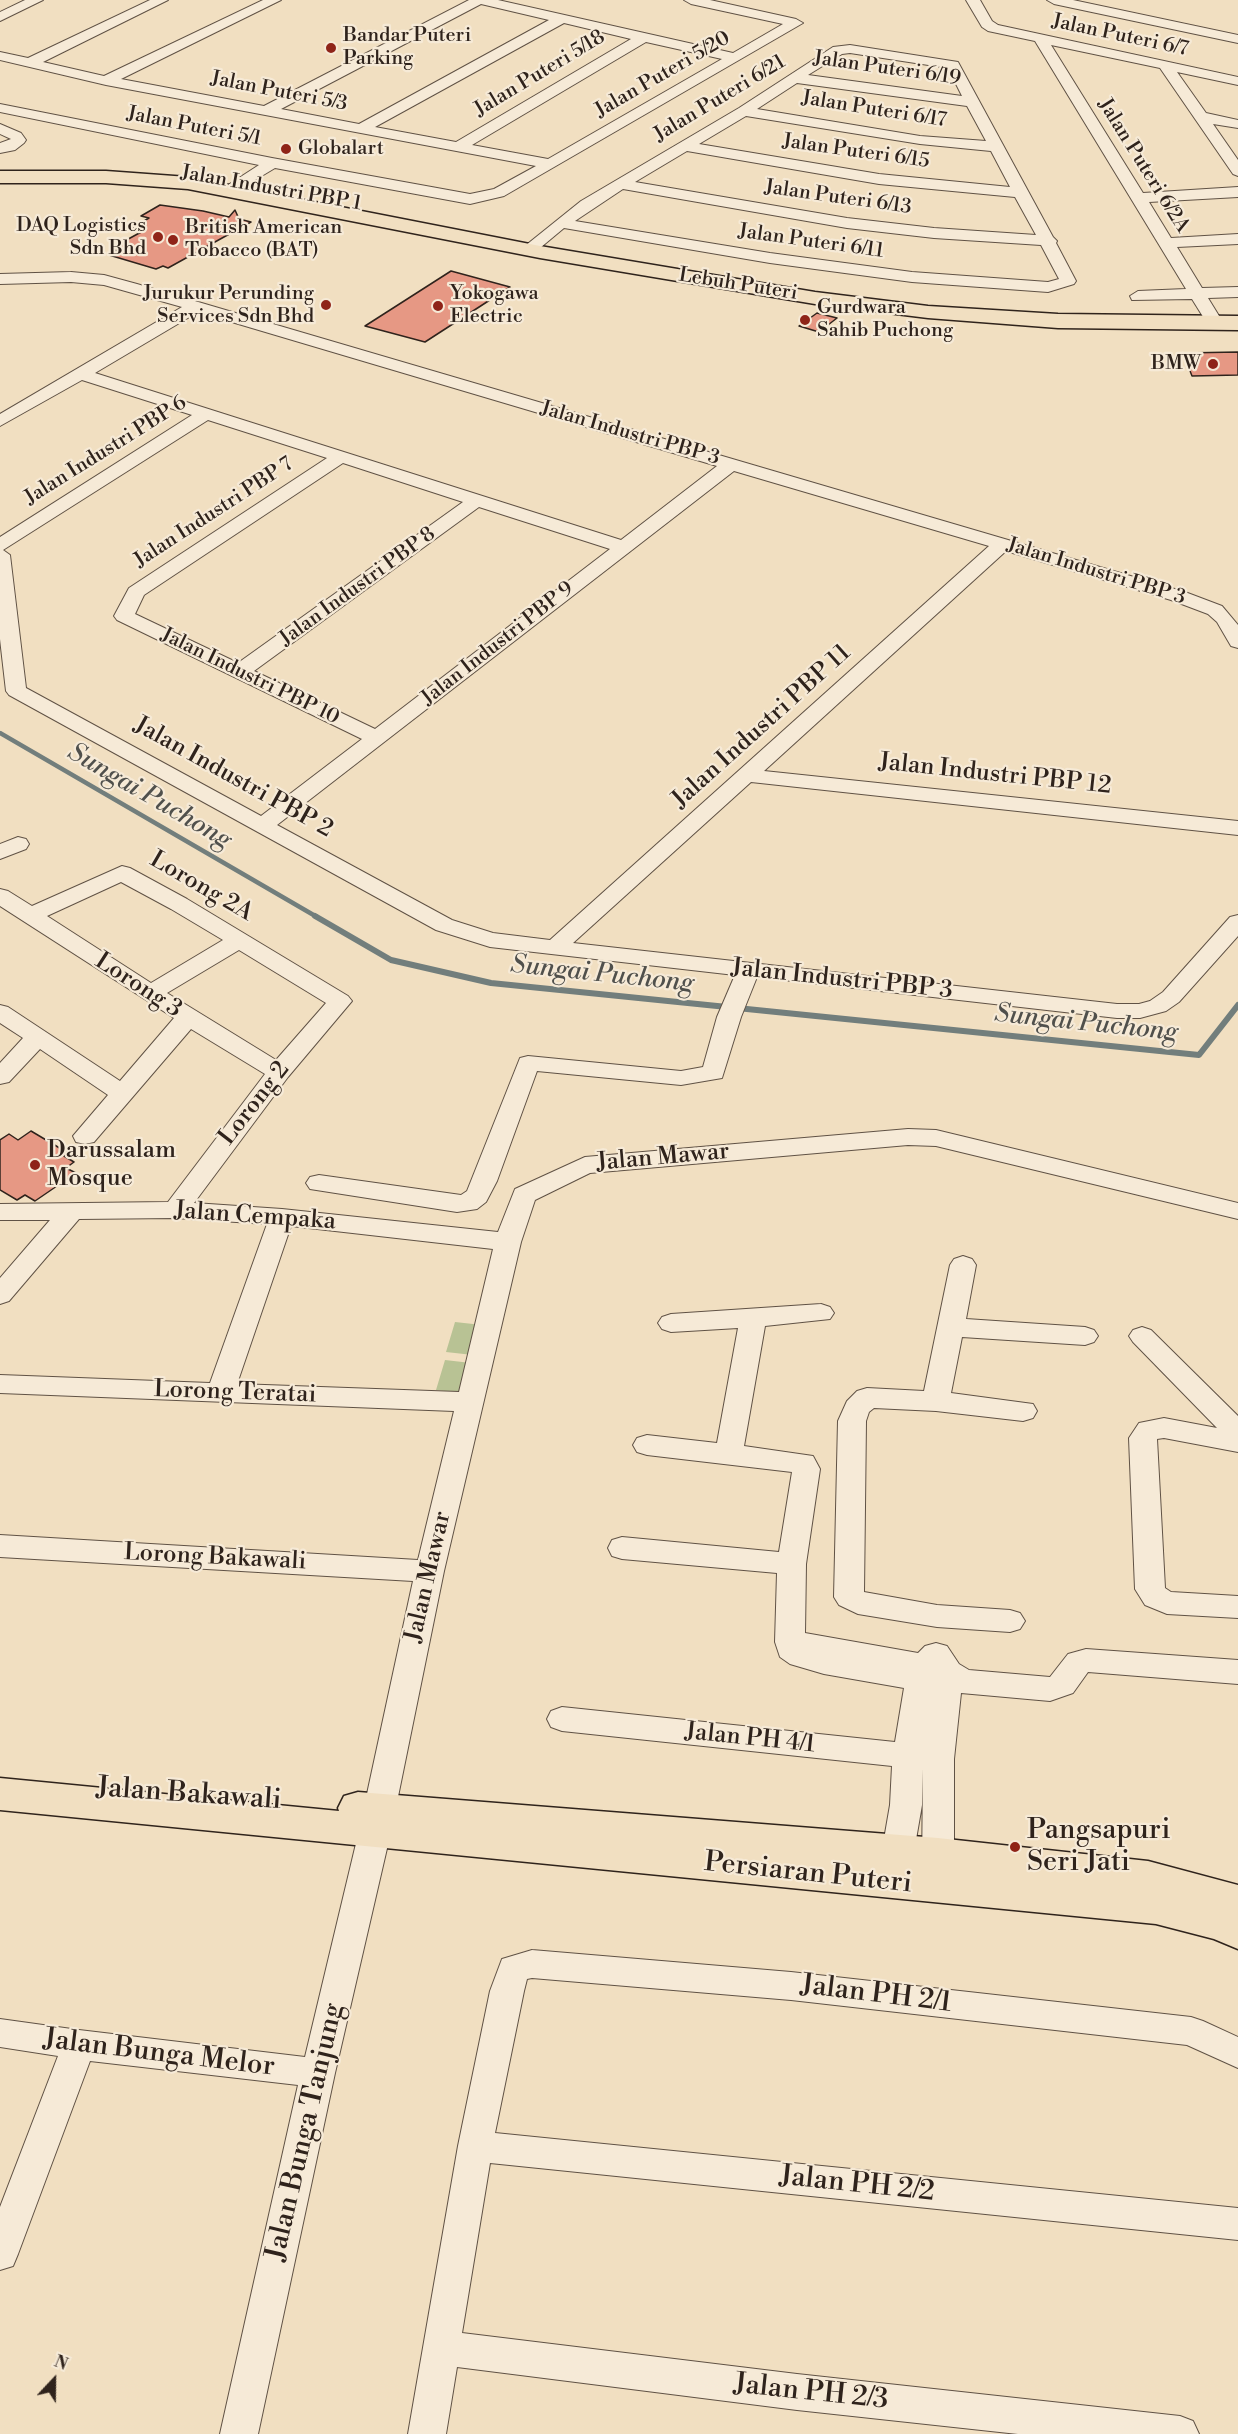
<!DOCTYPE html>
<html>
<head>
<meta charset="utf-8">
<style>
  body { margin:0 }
  #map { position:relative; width:1238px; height:2434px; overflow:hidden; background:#f1dfc1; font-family:"Libre Bodoni",serif }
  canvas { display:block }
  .north { position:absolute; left:24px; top:2350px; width:60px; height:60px; -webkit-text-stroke:4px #f6ead7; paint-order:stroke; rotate:22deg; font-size:16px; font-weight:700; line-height:24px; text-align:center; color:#2f231c }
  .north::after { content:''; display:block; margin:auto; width:21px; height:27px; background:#2f231c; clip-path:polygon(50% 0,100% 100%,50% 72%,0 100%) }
</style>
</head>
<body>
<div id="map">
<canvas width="1238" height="2434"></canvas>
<div class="north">N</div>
</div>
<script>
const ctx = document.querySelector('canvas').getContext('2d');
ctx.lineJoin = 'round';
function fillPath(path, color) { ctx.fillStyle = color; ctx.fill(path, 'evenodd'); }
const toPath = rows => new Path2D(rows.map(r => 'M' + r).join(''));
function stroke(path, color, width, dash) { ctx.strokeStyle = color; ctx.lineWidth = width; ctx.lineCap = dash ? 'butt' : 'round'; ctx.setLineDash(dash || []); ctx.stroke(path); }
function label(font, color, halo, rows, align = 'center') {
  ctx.font = font + ' "Libre Bodoni",serif'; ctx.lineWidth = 4.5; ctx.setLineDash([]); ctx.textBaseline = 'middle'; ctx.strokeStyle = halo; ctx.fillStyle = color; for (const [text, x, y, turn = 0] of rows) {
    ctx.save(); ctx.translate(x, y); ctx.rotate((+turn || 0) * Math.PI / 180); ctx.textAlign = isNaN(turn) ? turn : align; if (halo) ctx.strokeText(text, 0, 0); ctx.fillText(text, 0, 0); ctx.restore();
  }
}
fillPath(toPath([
  [455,1322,482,1325,473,1355,446,1352],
  [445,1360,471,1363,462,1393,436,1390]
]), '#b8c294');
stroke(toPath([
  [0,733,317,917]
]), '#727e7c', 4.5);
stroke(toPath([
  [315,916,391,960,491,983,727,1007],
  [737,1008,1199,1055,1238,1005]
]), '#727e7c', 6);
const building = toPath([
  [160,205,203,211,229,217,235,210,239,219,251,222,168,268,163,266,156,269,109,255,118,251,110,249,143,231,132,228,149,218,141,216,160,205],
  [451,271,510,287,425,342,365,326,451,271],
  [817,313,837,318,819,332,799,326,817,313],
  [1238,352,1238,375,1192,376,1183,353,1238,352],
  [31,1131,68,1153,64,1156,74,1162,66,1168,76,1173,35,1201,25,1195,17,1200,0,1190,0,1140,9,1134,18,1140,31,1131]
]);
fillPath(building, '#e69884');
stroke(building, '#2f231c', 1.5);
const minor = toPath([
  [25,0,43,0,0,21,0,12,25,0],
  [150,0,168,0,43,62,104,76,263,0,281,0,121,79,264,106,469,0,498,0,733,53,783,24,691,4,684,0,710,0,796,19,803,23,504,196,470,204,275,168,230,195,225,193,222,190,225,187,259,165,0,112,0,104,272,158,470,194,494,189,536,166,106,85,0,60,0,52,28,58,150,0],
  [481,4,549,20,359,124,281,109,481,4],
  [564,23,631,39,456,142,375,127,564,23],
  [646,42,722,59,548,159,472,145,646,42],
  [966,0,980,0,992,21,998,25,1238,77,1238,85,1177,72,1206,113,1238,120,1238,128,1213,124,1238,160,1238,176,1233,174,1160,68,1051,45,1143,193,1238,187,1238,197,1149,202,1171,238,1238,234,1238,244,1177,247,1202,288,1238,287,1238,297,1208,298,1224,324,1222,328,1210,328,1192,299,1132,300,1130,296,1138,291,1186,289,1035,41,988,31,982,27,966,0],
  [1047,0,1073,0,1238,35,1238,43,1054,4,1047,0],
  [850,45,958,62,1053,237,1057,241,1056,243,1076,281,1074,284,1048,292,912,282,770,263,564,228,534,253,522,253,520,250,581,201,739,108,833,47,850,45],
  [850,53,948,68,962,96,808,75,842,54,850,53],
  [797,83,967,106,986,141,920,136,757,109,797,83],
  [746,116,920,144,991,151,1010,187,879,174,699,144,746,116],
  [687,151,879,184,1015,197,1036,235,934,228,847,218,635,182,687,151],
  [623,189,847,228,934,238,1041,245,1059,279,1048,282,912,272,770,253,575,221,623,189],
  [0,124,21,133,26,140,24,143,15,150,0,153,0,143,11,139,0,134,0,124],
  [71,272,104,275,137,284,1185,592,1222,606,1238,625,1238,648,1231,646,1217,622,1208,614,1171,600,1006,551,764,771,1238,821,1238,835,751,782,573,943,1117,1004,1139,1004,1150,1001,1163,992,1230,917,1238,915,1238,936,1179,1002,1166,1011,1140,1018,1117,1018,757,977,741,1017,722,1078,681,1085,537,1071,497,1181,486,1202,477,1209,457,1212,310,1189,306,1183,310,1177,319,1175,461,1195,467,1191,471,1181,520,1058,528,1056,681,1071,703,1067,717,1017,735,975,490,947,436,930,9,695,6,691,0,639,0,537,192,415,82,380,0,426,0,414,182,307,104,285,71,282,0,284,0,274,71,272],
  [198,312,717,466,621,540,95,373,198,312],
  [208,420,327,458,129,588,114,616,117,620,362,739,261,816,26,688,10,555,3,550,208,420],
  [343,463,463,502,238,663,135,614,144,595,343,463],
  [734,471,989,546,550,940,493,933,452,920,277,825,734,471],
  [479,507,610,549,375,729,254,671,479,507],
  [18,837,26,839,29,844,26,849,0,859,0,844,18,837],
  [122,866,130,868,187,899,348,996,352,1001,288,1077,194,1203,282,1209,498,1232,515,1189,585,1157,908,1129,936,1130,1238,1203,1238,1219,936,1146,908,1145,590,1173,535,1200,521,1242,444,1571,391,1831,335,2073,258,2434,220,2434,298,2085,90,2061,18,2254,13,2266,0,2270,0,2207,58,2056,0,2047,0,2019,79,2030,305,2057,359,1831,413,1581,0,1557,0,1535,418,1560,454,1411,0,1393,0,1375,210,1383,267,1224,175,1218,79,1219,9,1301,0,1304,0,1278,50,1220,0,1220,0,1204,168,1202,265,1074,191,1029,94,1142,85,1144,76,1142,73,1136,108,1095,40,1049,9,1082,0,1084,0,1063,23,1038,0,1023,0,1005,8,1007,120,1081,174,1018,0,906,0,889,8,891,32,906,122,866],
  [121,882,171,909,223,940,151,983,47,916,121,882],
  [239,950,326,1003,276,1060,167,993,239,950],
  [291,1226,493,1249,459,1392,237,1384,291,1226],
  [963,1256,972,1259,976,1265,966,1319,1085,1327,1094,1330,1098,1336,1094,1342,1085,1345,962,1337,951,1393,1033,1404,1037,1411,1033,1418,1023,1421,936,1411,874,1408,869,1412,866,1421,864,1592,937,1605,1010,1610,1020,1613,1025,1621,1020,1629,1010,1632,937,1627,858,1614,839,1605,834,1597,838,1421,847,1401,857,1391,867,1388,924,1391,950,1265,954,1259,963,1256],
  [821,1304,830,1307,834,1313,830,1319,765,1326,744,1446,813,1456,820,1469,806,1564,805,1633,918,1653,925,1646,936,1643,947,1646,959,1664,969,1670,1050,1677,1068,1654,1086,1649,1238,1660,1238,1684,1088,1672,1073,1693,1050,1701,961,1693,954,1759,954,1873,949,1882,938,1886,927,1882,922,1873,923,1769,922,1805,914,1851,914,1870,909,1879,898,1883,887,1879,882,1870,882,1851,890,1805,892,1766,562,1731,551,1727,547,1719,551,1711,562,1707,895,1742,904,1688,824,1674,790,1664,780,1657,775,1642,777,1573,622,1559,612,1556,608,1548,612,1540,622,1537,779,1552,792,1472,647,1455,637,1452,633,1445,637,1438,647,1435,717,1443,738,1328,671,1332,662,1329,658,1323,662,1317,671,1314,821,1304],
  [1142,1327,1151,1330,1238,1416,1238,1452,1164,1438,1157,1439,1165,1588,1171,1592,1238,1596,1238,1618,1167,1614,1145,1605,1135,1589,1129,1438,1139,1423,1164,1418,1217,1428,1133,1342,1129,1336,1133,1330,1142,1327],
  [532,1950,791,1972,1191,2017,1203,2021,1238,2037,1238,2068,1187,2045,791,2000,532,1978,527,1979,524,1991,495,2133,1238,2208,1238,2240,490,2163,462,2333,797,2374,1180,2416,1193,2421,1199,2434,1018,2434,797,2410,457,2367,446,2434,408,2434,458,2146,490,1991,502,1959,532,1950]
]);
const major = toPath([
  [0,171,106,171,188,177,540,246,815,292,928,306,1058,314,1238,316,1238,330,1058,328,928,318,815,304,540,258,188,189,106,183,0,183,0,171],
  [0,1778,339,1811,338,1808,344,1796,358,1792,938,1838,1148,1861,1238,1885,1238,1949,1214,1939,1156,1924,0,1810,0,1778]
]);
stroke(minor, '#605245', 2);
stroke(major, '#2f231c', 3);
fillPath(minor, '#f6ead7');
fillPath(major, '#f1dfc1');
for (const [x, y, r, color] of [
  [331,48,6,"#8f2418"],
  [286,149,6,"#8f2418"],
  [158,237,6,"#8f2418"],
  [173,240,6,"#8f2418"],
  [326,305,6,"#8f2418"],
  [438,306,6,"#8f2418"],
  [805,320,6,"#8f2418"],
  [1213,364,6,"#8f2418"],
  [35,1165,6,"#8f2418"],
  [1015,1847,6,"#8f2418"]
]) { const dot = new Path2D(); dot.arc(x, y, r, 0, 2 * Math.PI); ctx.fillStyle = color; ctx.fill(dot); stroke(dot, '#f6ead7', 2); }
label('20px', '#2f231c', '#f6ead7', [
  ["Bandar Puteri",343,36],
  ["Parking",343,59],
  ["Globalart",298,149],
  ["DAQ Logistics",146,226,"right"],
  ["Sdn Bhd",146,249,"right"],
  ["British American",185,228],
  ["Tobacco (BAT)",185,251],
  ["Jurukur Perunding",314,294,"right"],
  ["Services Sdn Bhd",314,317,"right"],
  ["Yokogawa",450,294],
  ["Electric",450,317],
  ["Gurdwara",817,308],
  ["Sahib Puchong",817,331],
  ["BMW",1201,364,"right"]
], 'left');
label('20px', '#2f231c', '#f6ead7', [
  ["Jalan Puteri 6/7",1120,36,12],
  ["Jalan Puteri 6/19",887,69,8],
  ["Jalan Puteri 5/18",540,74,-31],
  ["Jalan Puteri 5/20",663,75,-30],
  ["Jalan Puteri 5/3",279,92,11],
  ["Jalan Puteri 6/21",720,99,-31],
  ["Jalan Puteri 6/17",874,110,9],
  ["Jalan Puteri 5/1",194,127,11],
  ["Jalan Puteri 6/15",856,152,8],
  ["Jalan Puteri 6/2A",1143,166,58],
  ["Jalan Industri PBP 1",271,189,10],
  ["Jalan Puteri 6/13",838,198,8],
  ["Jalan Puteri 6/11",811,242,8],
  ["Lebuh Puteri",738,285,9],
  ["Jalan Industri PBP 3",630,434,16],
  ["Jalan Industri PBP 6",106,451,-32],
  ["Jalan Industri PBP 7",214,513,-33],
  ["Jalan Industri PBP 3",1096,572,17],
  ["Jalan Industri PBP 8",358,587,-36],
  ["Jalan Industri PBP 9",498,644,-38],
  ["Jalan Industri PBP 10",250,677,26]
]);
label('24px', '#2f231c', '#f6ead7', [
  ["Jalan Industri PBP 11",762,727,-42],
  ["Jalan Industri PBP 12",995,775,6],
  ["Jalan Industri PBP 2",233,778,29],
  ["Lorong 2A",201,887,30],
  ["Jalan Industri PBP 3",842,980,6],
  ["Lorong 3",138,986,33],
  ["Lorong 2",255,1104,-52],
  ["Jalan Mawar",663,1158,-5],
  ["Jalan Cempaka",255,1217,4],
  ["Lorong Teratai",235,1393,2],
  ["Lorong Bakawali",215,1558,3],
  ["Jalan Mawar",429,1577,-77],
  ["Jalan PH 4/1",750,1739,6]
]);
label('24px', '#2f231c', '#f6ead7', [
  ["Darussalam",47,1151],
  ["Mosque",47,1179]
], 'left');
label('italic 26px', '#50504c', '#f6ead7', [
  ["Sungai Puchong",149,797,30],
  ["Sungai Puchong",602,975,6],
  ["Sungai Puchong",1086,1024,6]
]);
label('28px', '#2f231c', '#f6ead7', [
  ["Jalan Bakawali",189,1795,4],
  ["Persiaran Puteri",808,1874,6],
  ["Jalan PH 2/1",876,1995,7],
  ["Jalan Bunga Melor",159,2054,7],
  ["Jalan Bunga Tanjung",306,2132,-77],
  ["Jalan PH 2/2",857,2185,6],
  ["Jalan PH 2/3",811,2393,6]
]);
label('28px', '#2f231c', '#f6ead7', [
  ["Pangsapuri",1027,1831],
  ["Seri Jati",1027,1863]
], 'left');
</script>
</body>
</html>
